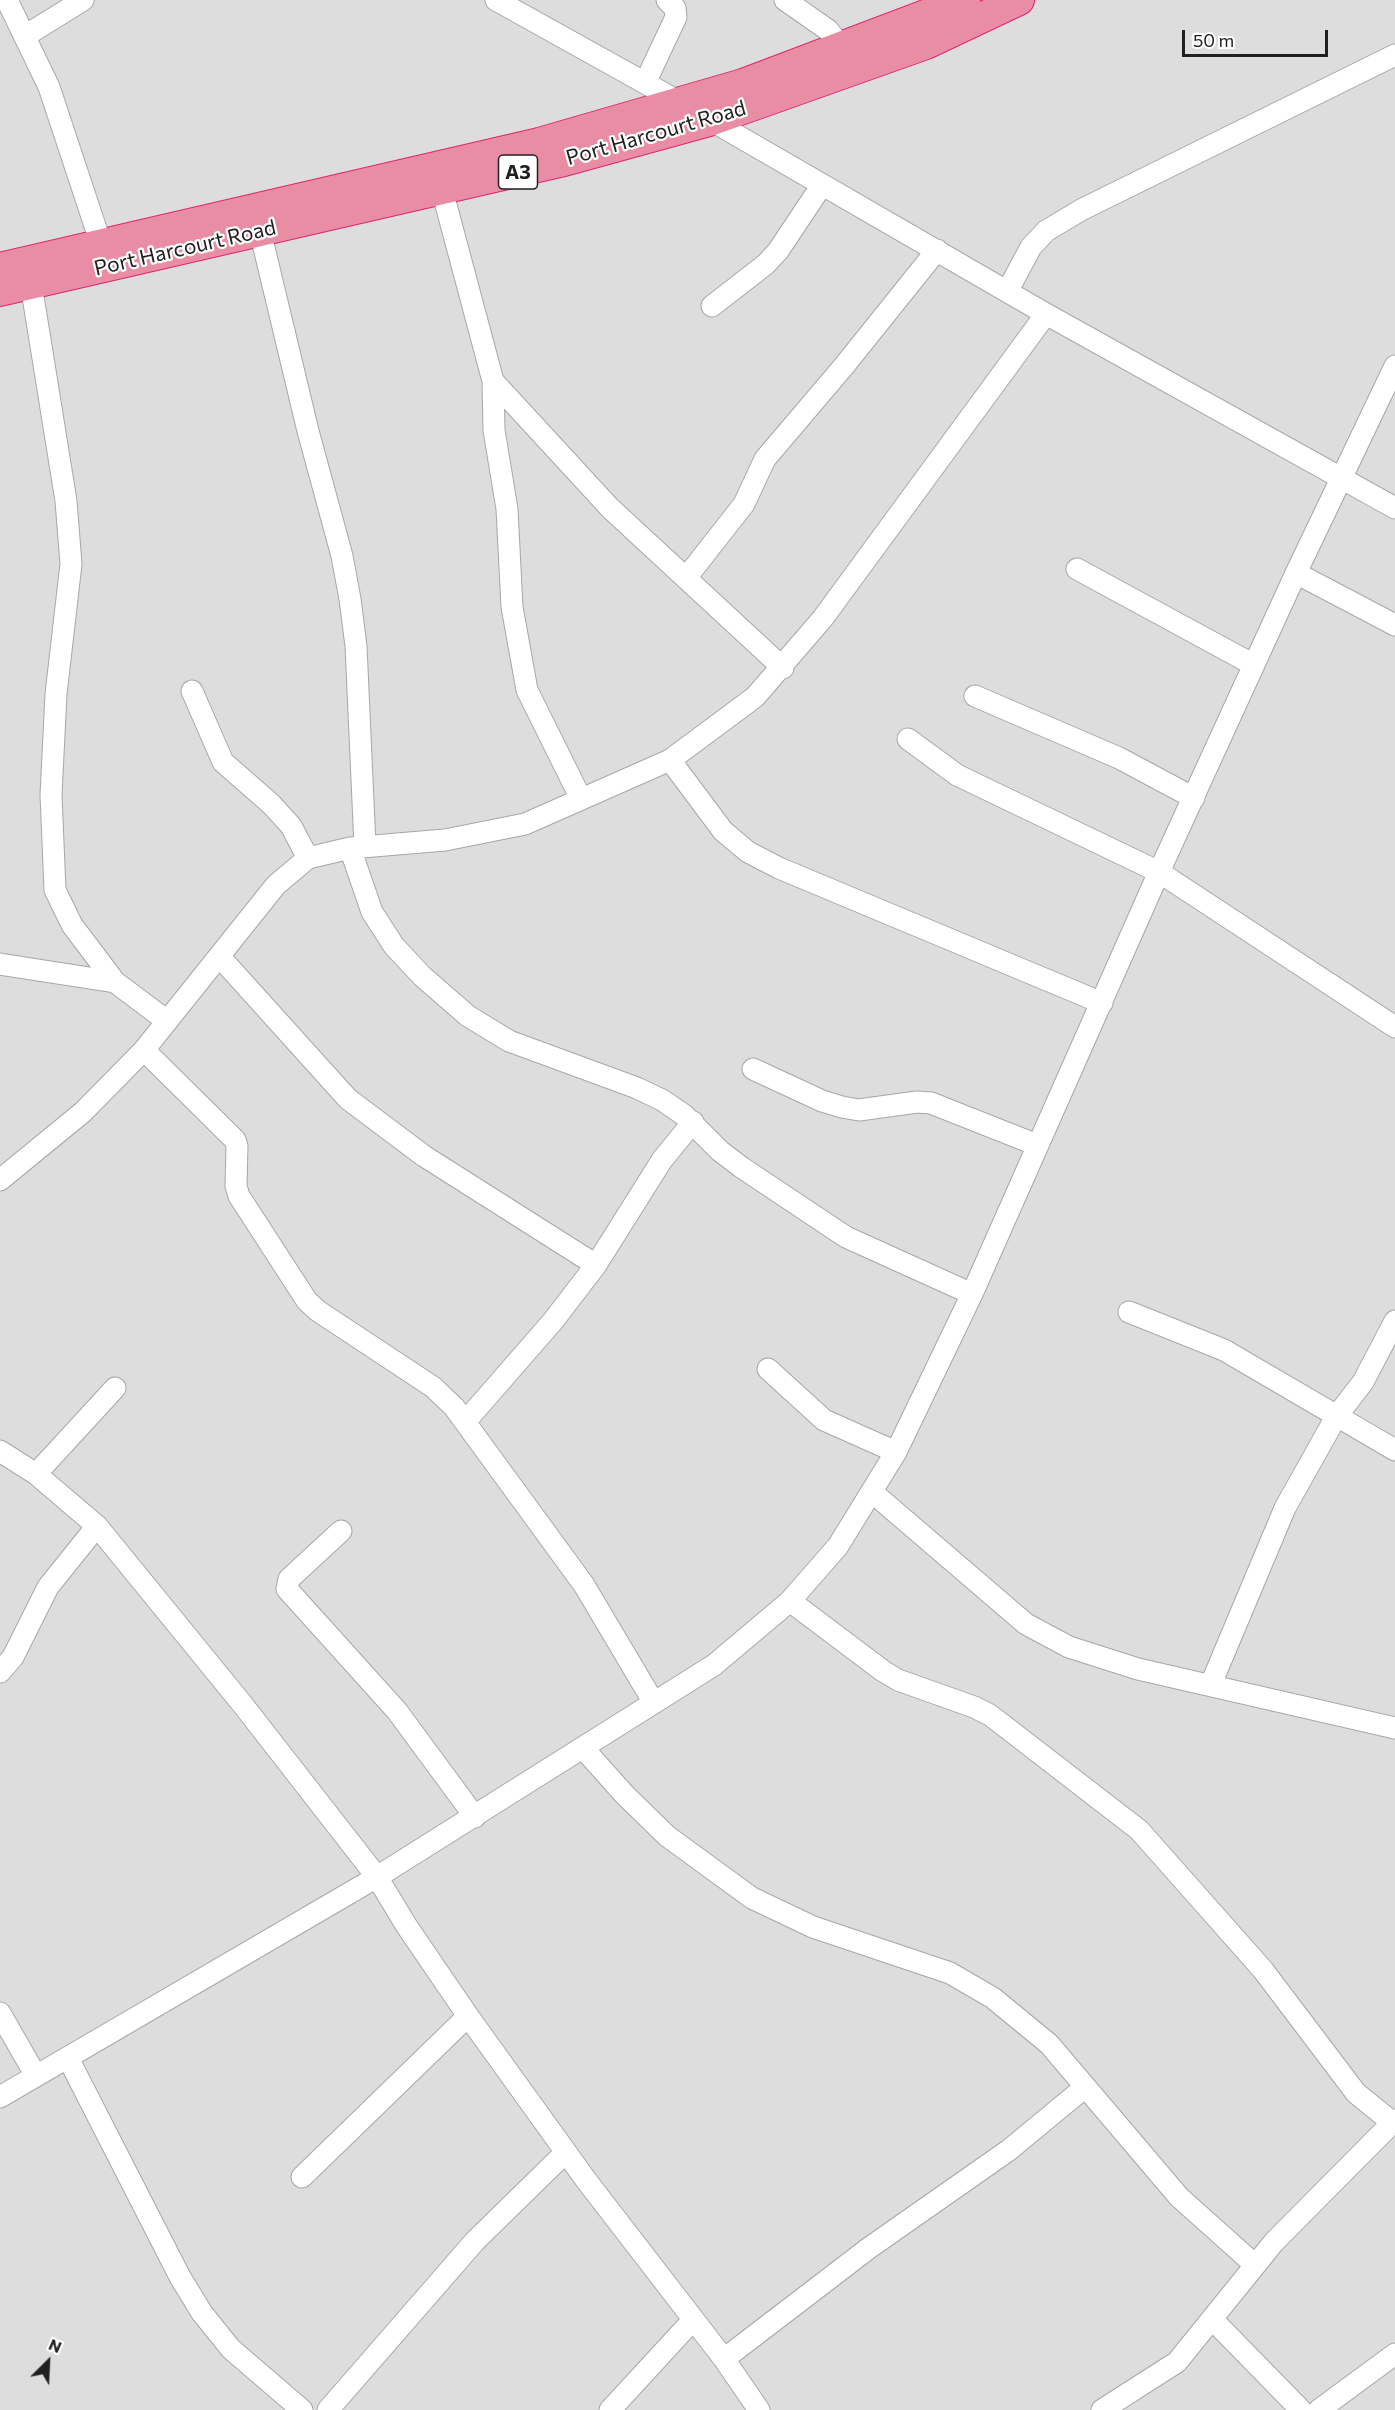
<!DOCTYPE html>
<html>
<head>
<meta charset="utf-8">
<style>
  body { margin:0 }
  #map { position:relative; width:1395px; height:2410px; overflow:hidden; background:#f1ede6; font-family:Commissioner,sans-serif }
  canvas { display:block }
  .north { position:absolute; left:18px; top:2332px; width:60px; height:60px; -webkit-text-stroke:4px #fff; paint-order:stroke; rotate:24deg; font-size:16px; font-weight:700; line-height:24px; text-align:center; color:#202020 }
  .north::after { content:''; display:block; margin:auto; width:21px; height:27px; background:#202020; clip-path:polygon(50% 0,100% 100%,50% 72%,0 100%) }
  .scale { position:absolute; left:1182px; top:30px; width:146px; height:27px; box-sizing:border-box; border:3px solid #202020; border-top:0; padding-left:8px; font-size:18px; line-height:21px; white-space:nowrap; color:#202020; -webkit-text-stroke:4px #fff; paint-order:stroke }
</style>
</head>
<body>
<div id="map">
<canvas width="1395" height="2410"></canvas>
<div class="north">N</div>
<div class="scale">50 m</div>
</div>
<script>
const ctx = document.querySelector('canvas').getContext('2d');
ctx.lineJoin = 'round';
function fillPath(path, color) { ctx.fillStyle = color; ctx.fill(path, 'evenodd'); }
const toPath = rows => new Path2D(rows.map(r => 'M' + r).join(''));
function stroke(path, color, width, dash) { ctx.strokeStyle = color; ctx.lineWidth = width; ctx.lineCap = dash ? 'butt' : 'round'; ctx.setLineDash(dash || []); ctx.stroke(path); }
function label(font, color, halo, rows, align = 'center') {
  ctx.font = font + ' Commissioner,sans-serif'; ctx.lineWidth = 4.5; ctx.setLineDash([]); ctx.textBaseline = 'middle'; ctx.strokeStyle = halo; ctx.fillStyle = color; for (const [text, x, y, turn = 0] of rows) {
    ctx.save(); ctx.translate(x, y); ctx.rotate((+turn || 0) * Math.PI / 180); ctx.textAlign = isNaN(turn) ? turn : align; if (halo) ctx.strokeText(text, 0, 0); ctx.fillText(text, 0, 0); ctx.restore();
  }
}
fillPath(toPath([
  [0,0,1395,0,1395,2410,0,2410]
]), '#dedddd');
const minor = toPath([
  [7,0,49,87,101,244],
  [496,0,681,103,1046,314,1395,508],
  [785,0,828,30,842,48],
  [25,36,83,0],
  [645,83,676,17,675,8,667,0],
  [442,190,493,381,494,430,507,509,512,607,527,690,581,799],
  [260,231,308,431,342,556,350,599,356,646,365,846],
  [31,284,66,501,71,564,56,694,51,795,55,890,72,925,115,982,167,1021],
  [1008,290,1031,247,1046,231,1081,210,1395,55],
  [712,306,766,264,778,251,822,185],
  [493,381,610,508,783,668],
  [1077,569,1254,665],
  [1296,573,1395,625],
  [686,578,744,504,765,459,844,366,937,250],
  [192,691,223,762,271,804,291,826,308,858],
  [975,696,1119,758,1194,798],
  [908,739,957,775,1159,872,1395,1027],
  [670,760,723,831,748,852,779,868,1102,1003],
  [350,848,372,912,394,946,422,976,468,1016,509,1041,637,1088,662,1100,684,1115,720,1151,741,1167,846,1237,972,1294],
  [219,956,348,1099,424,1156,596,1265],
  [0,964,115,982],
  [144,1050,235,1140,237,1146,236,1186,239,1196,307,1301,318,1311,433,1387,454,1407,584,1585,654,1703],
  [753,1069,822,1101,842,1107,859,1110,917,1102,931,1103,1037,1145],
  [0,1180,83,1112,144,1050,276,885,308,858,350,848,445,840,525,824,670,760,755,697,823,618,1046,314],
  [1129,1312,1224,1350,1395,1450],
  [768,1369,824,1420,896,1452],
  [465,1422,553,1321,596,1265,662,1160,693,1122],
  [0,1451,36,1474,97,1526,243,1705,377,1877,406,1925,468,2016,586,2180,724,2359,759,2410],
  [36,1474,115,1388],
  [872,1492,1026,1624,1069,1647,1138,1669,1395,1728],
  [341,1531,289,1579,287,1589,397,1711,475,1817],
  [790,1601,883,1671,898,1680,974,1707,990,1715,1139,1830,1263,1970,1356,2093,1393,2123],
  [0,1672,13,1657,48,1587,97,1526],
  [1211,1684,1285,1508,1336,1417,1363,1382,1395,1321],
  [583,1748,624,1794,667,1836,752,1898,813,1927,950,1973,993,1998,1049,2044,1179,2197,1255,2265],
  [0,2013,36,2076],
  [68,2058,180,2277,202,2313,231,2349,302,2410],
  [0,2097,377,1877,714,1665,790,1601,838,1546,896,1452,972,1294,1159,872,1296,573,1395,366],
  [302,2177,468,2016],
  [1212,2319,1301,2410],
  [724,2359,869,2248,1009,2150,1084,2088],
  [328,2410,475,2241,566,2152],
  [610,2410,692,2321],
  [1102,2410,1177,2362,1274,2242,1395,2120],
  [1319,2410,1395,2354]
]);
const highway = toPath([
  [0,268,539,143,743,84,965,0],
  [0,291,560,162,709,121,926,44,1019,0]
]);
stroke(minor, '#a7a7a7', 23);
stroke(highway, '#df236f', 32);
stroke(minor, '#fff', 21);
stroke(highway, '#e98da4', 30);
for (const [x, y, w] of [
  [518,172,39]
]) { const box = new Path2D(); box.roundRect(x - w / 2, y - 17, w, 34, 4.5); ctx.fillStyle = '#fff'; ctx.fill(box); stroke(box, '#202020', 1.5); }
label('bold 20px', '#202020', null, [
  ["A3",518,172]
]);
label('21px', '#202020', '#fff', [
  ["Port Harcourt Road",656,133,-16],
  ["Port Harcourt Road",185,248,-13]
]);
</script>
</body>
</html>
